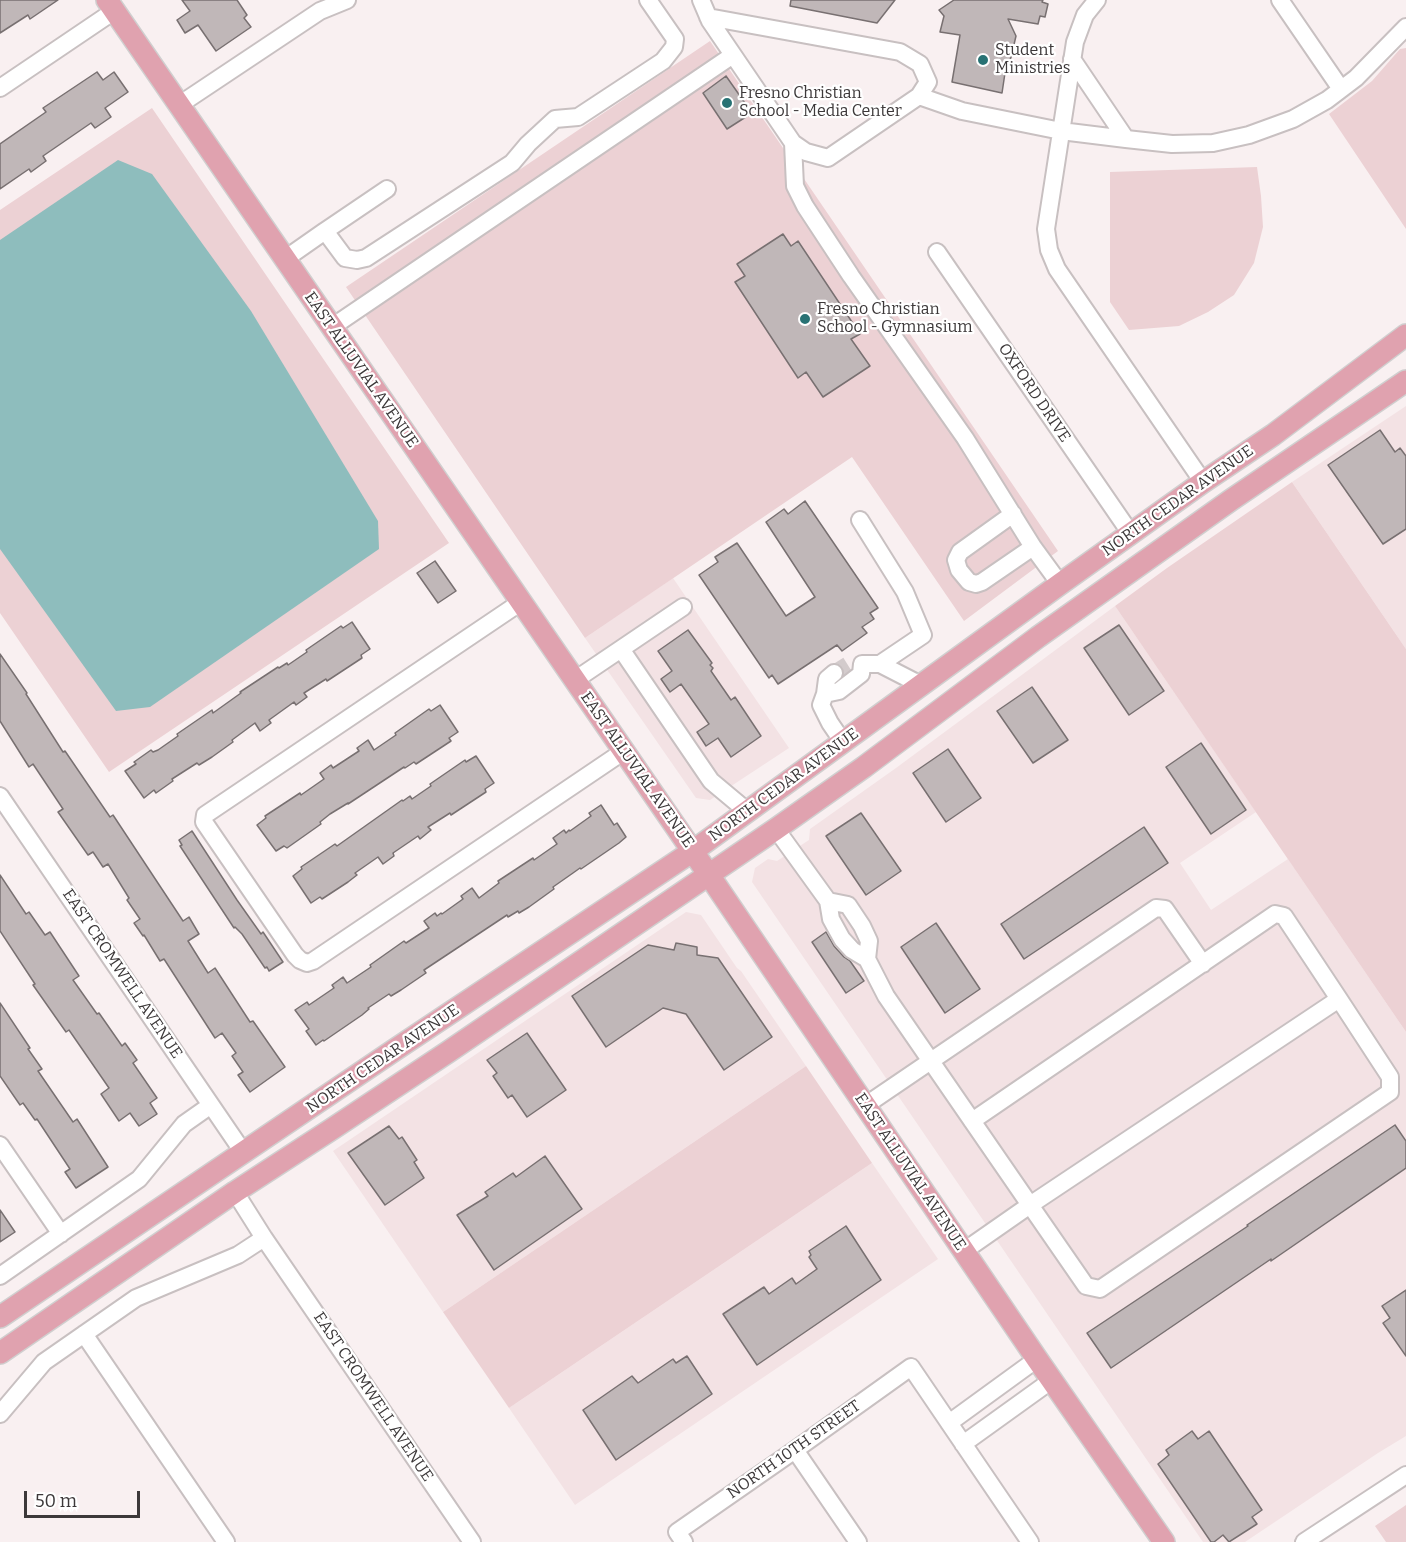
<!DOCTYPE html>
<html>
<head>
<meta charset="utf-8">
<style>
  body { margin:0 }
  #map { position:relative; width:1406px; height:1542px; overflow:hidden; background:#f9f0f1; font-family:Bitter,serif }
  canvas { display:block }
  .scale { position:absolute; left:24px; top:1491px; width:116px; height:27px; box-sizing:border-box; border:3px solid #3c3839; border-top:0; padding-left:8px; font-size:18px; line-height:21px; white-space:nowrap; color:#3c3839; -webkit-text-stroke:4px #fff; paint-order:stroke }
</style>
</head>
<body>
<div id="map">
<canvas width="1406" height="1542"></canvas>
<div class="scale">50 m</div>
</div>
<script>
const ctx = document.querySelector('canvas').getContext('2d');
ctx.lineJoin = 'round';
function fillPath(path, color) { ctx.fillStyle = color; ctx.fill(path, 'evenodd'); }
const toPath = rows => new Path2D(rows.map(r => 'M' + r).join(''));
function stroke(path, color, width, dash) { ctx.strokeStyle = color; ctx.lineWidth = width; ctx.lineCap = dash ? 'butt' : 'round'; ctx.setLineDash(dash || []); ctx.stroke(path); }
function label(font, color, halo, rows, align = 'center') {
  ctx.font = font + ' Bitter,serif'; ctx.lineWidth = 4.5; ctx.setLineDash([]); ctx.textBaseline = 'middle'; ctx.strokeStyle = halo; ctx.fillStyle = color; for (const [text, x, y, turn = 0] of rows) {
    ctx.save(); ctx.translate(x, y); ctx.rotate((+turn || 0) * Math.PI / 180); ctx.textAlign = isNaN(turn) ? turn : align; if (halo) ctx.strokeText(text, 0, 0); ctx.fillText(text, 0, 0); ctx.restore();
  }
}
fillPath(toPath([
  [1406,406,1406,649,1292,482],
  [673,578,789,748,710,800,696,798,585,638],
  [1115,606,1256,812,1180,863,1211,910,1288,859,1406,1032,1406,1436,1378,1453,1245,1542,1203,1542,752,882,755,868,768,859,777,861,809,840,810,829,896,768],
  [686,912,701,915,737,968,741,971,806,1066,443,1312,333,1151],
  [872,1163,938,1259,575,1505,509,1408]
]), '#f3e2e4');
fillPath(toPath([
  [710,41,1058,551,964,621,852,457,585,638,346,287],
  [1406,48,1406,229,1329,114,1372,81,1400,49],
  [152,108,449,543,109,772,0,613,0,210],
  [1257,167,1261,196,1263,227,1254,263,1234,295,1208,312,1179,326,1129,330,1110,302,1110,172],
  [1292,482,1406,649,1406,1032,1115,606,1167,568],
  [806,1066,872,1163,509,1408,443,1312],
  [1406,1505,1406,1542,1386,1542,1375,1526]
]), '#ecd1d4');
fillPath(toPath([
  [118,160,152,174,251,311,378,521,379,549,150,707,116,711,0,549,0,240]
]), '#8ebdbd');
const building = toPath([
  [0,0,58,0,30,19,28,15,0,33,0,0],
  [182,0,237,0,247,15,244,18,251,27,216,51,198,25,185,33,177,20,190,11,182,0],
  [791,0,895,0,877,23,790,6,791,0],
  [954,0,1043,0,1042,2,1048,4,1045,17,1040,16,1038,24,1008,19,1016,36,1007,74,1005,73,1002,93,952,82,960,35,940,32,944,16,939,10,954,0],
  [97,72,103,80,114,72,128,92,105,108,111,117,95,128,91,123,43,156,46,161,31,172,29,169,0,189,0,144,46,112,43,108,97,72],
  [726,76,752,113,727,129,703,93,726,76],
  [783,234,791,246,798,241,860,334,851,339,870,366,823,397,806,372,798,378,735,282,745,276,737,264,783,234],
  [1380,430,1395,452,1400,448,1406,456,1406,529,1383,544,1328,465,1380,430],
  [805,501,878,608,870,613,874,619,862,627,867,633,842,651,837,645,778,684,772,675,769,678,699,575,718,562,715,557,737,543,786,616,815,597,766,522,784,509,788,514,805,501],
  [435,561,456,591,438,603,417,573,435,561],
  [352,622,370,649,361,655,362,658,327,681,326,679,304,693,307,697,296,705,294,702,269,720,271,723,260,731,255,723,232,740,233,742,212,757,199,765,197,763,172,779,173,781,156,793,154,790,144,798,125,771,136,764,134,762,151,750,153,752,158,750,178,736,177,734,212,710,213,713,241,693,240,692,278,667,279,668,287,663,288,665,307,652,306,650,341,626,343,628,352,622],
  [1119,625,1164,691,1129,715,1084,648,1119,625],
  [688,630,712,663,710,665,713,668,711,671,731,700,735,697,761,736,731,757,718,738,706,746,697,732,709,724,681,684,670,692,661,679,672,671,658,651,688,630],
  [0,654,27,693,26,694,63,752,65,751,110,817,113,815,183,921,189,917,199,934,188,941,208,973,215,968,250,1022,253,1021,285,1067,250,1092,238,1075,243,1072,232,1056,236,1053,222,1033,215,1038,164,959,160,961,144,935,143,936,134,923,140,919,127,900,129,898,108,864,103,867,93,852,88,855,58,812,63,809,33,764,29,767,0,721,0,654],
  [1032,687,1068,740,1033,763,997,711,1032,687],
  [440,705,458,732,449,738,451,741,416,764,414,762,405,768,404,767,348,804,348,803,330,814,320,822,321,824,287,848,284,846,276,851,257,825,266,818,265,816,300,793,301,795,324,779,320,773,331,765,333,768,359,751,357,748,368,740,374,750,396,735,395,733,429,709,431,711,440,705],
  [1201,743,1246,810,1211,834,1166,767,1201,743],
  [948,749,981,798,946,822,913,773,948,749],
  [476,756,494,783,485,789,486,792,451,815,450,813,428,827,431,830,420,839,418,836,393,853,394,856,383,864,378,857,355,873,357,875,348,882,322,899,320,897,311,903,293,876,302,869,301,867,335,844,337,846,402,800,403,801,410,796,412,799,431,786,430,784,465,760,466,762,476,756],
  [601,805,614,825,617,823,626,837,619,843,581,869,580,868,573,873,553,887,554,889,529,907,519,913,518,911,508,917,507,915,424,970,426,973,401,990,391,996,389,994,368,1008,369,1009,362,1015,324,1041,323,1040,316,1045,306,1031,309,1029,295,1010,307,1002,309,1005,334,988,332,985,343,977,347,983,371,967,370,965,404,941,406,943,429,928,424,921,435,913,437,916,441,913,442,914,463,899,461,896,472,888,479,898,499,883,498,881,533,858,534,860,557,844,553,838,564,830,566,833,569,830,570,831,591,816,589,813,601,805],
  [861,813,901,871,866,895,826,836,861,813],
  [1144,827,1168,863,1024,959,1001,924,1144,827],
  [192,831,237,900,261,934,263,932,283,962,269,971,267,967,265,968,242,934,235,927,234,928,180,846,182,845,179,840,192,831],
  [0,875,26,914,29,912,45,935,50,932,79,976,73,980,97,1014,99,1013,122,1046,125,1043,137,1060,133,1063,157,1098,150,1103,157,1114,139,1126,130,1113,119,1121,101,1094,109,1088,69,1030,66,1032,33,985,35,984,0,931,0,875],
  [936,923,980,989,945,1013,901,947,936,923],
  [826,932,834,946,844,957,850,961,864,981,846,993,812,942,826,932],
  [676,943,697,947,697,955,718,958,772,1037,724,1070,686,1014,663,1008,606,1047,572,996,648,945,674,950,676,943],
  [0,1003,30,1048,28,1049,42,1069,38,1071,73,1122,77,1119,108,1167,76,1188,65,1172,70,1169,37,1119,35,1120,23,1103,20,1105,0,1076,0,1003],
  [527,1033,566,1090,527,1117,512,1095,508,1098,493,1076,497,1073,487,1060,527,1033],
  [1395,1125,1406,1141,1406,1168,1271,1261,1271,1259,1111,1368,1087,1333,1248,1226,1247,1225,1395,1125],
  [389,1126,399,1139,402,1137,417,1160,414,1162,424,1178,385,1205,348,1153,389,1126],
  [545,1156,582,1209,494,1270,457,1215,488,1196,485,1192,513,1173,516,1177,545,1156],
  [0,1210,15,1232,0,1242,0,1210],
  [846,1226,881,1280,757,1365,723,1314,764,1287,769,1294,792,1278,796,1284,817,1269,809,1257,811,1255,809,1251,846,1226],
  [1406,1290,1406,1356,1383,1323,1390,1318,1382,1306,1406,1290],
  [687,1356,712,1394,616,1460,583,1410,632,1376,638,1383,673,1359,676,1363,687,1356],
  [1192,1431,1198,1439,1209,1431,1262,1510,1252,1517,1257,1524,1229,1542,1223,1535,1214,1542,1211,1542,1158,1464,1169,1455,1166,1450,1192,1431]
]);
fillPath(building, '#c0b7b8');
stroke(building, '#787071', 1.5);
stroke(toPath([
  [834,673,850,663]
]), '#d3cbcc', 16, [16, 8]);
const minor = toPath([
  [701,0,710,21,793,143,806,152,828,158,919,96,962,111,1061,131,1126,139,1172,144,1213,143,1249,135,1293,119,1327,100,1356,78,1406,27],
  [1097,0,1085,15,1075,42,1046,229,1049,250,1057,269,1203,482],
  [1280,0,1341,89],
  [708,17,900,52,920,64,928,82,919,96],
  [1072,59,1126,139],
  [0,88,114,11],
  [179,105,320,11,347,0],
  [793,143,795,186,805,206,851,276,965,438,1033,547,1060,584],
  [325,231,387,189],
  [937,252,1131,534],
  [285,259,325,231,345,258,357,260,366,258,512,163,528,144,555,119,578,117,663,61,674,47,675,39,648,0],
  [332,327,733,55],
  [1013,514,960,552,956,560,959,570,969,582,976,584,982,582,1033,547],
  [860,520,905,592,923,635,880,664],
  [521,602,205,815,204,822,295,955,300,960,307,963,313,961,624,751],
  [621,649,711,781,748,812],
  [575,680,683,607],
  [825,694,827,679,834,673],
  [843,742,830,723,821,705,825,694,839,691,861,674,862,664,880,664,921,685],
  [0,796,243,1152],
  [776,829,828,901],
  [828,901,848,905,862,926,869,941,867,959,852,950,842,939,831,919,828,901],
  [867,959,886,996,1030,1205,964,1251],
  [866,1105,1156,908,1165,909,1203,964],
  [972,1121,1275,914,1284,916,1339,999,1390,1077,1390,1092,1100,1289,1086,1286,1030,1205,1339,999],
  [0,1145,61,1234],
  [235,1192,264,1238,472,1542],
  [0,1276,139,1179,184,1124,211,1105],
  [84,1334,226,1542],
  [0,1414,44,1362,136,1298,238,1255,264,1238],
  [949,1423,1037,1359],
  [963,1444,1052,1380],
  [795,1450,858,1542],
  [684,1542,677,1532,795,1450,911,1367,1030,1542],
  [1304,1542,1406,1475]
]);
const major = toPath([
  [107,0,709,875,1037,1359,1164,1542],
  [0,1317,393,1051,693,851,1060,584,1203,482,1273,435,1406,335],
  [0,1353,235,1192,332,1129,448,1052,776,829,864,767,1038,637,1231,500,1406,381]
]);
stroke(minor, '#c8c0c1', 20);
stroke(major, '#d0cfcf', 24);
stroke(minor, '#fff', 16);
stroke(major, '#e0a2af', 21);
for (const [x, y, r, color] of [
  [983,60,6,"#287274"],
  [727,103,6,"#287274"],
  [805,319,6,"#287274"]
]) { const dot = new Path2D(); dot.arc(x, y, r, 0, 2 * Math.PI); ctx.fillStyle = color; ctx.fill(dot); stroke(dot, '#fff', 2); }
label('16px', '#3c3839', '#fff', [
  ["Student",995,51],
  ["Ministries",995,69],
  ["Fresno Christian",739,94],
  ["School - Media Center",739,112],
  ["Fresno Christian",817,310],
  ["School - Gymnasium",817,328]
], 'left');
label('16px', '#3c3839', '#fff', [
  ["EAST ALLUVIAL AVENUE",361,370,55],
  ["OXFORD DRIVE",1034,393,56],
  ["NORTH CEDAR AVENUE",1178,501,-35],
  ["EAST ALLUVIAL AVENUE",637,770,55],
  ["NORTH CEDAR AVENUE",784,785,-36],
  ["EAST CROMWELL AVENUE",122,974,56],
  ["NORTH CEDAR AVENUE",383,1059,-34],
  ["EAST ALLUVIAL AVENUE",910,1172,56],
  ["EAST CROMWELL AVENUE",373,1397,56],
  ["NORTH 10TH STREET",794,1450,-35]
]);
</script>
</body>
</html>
